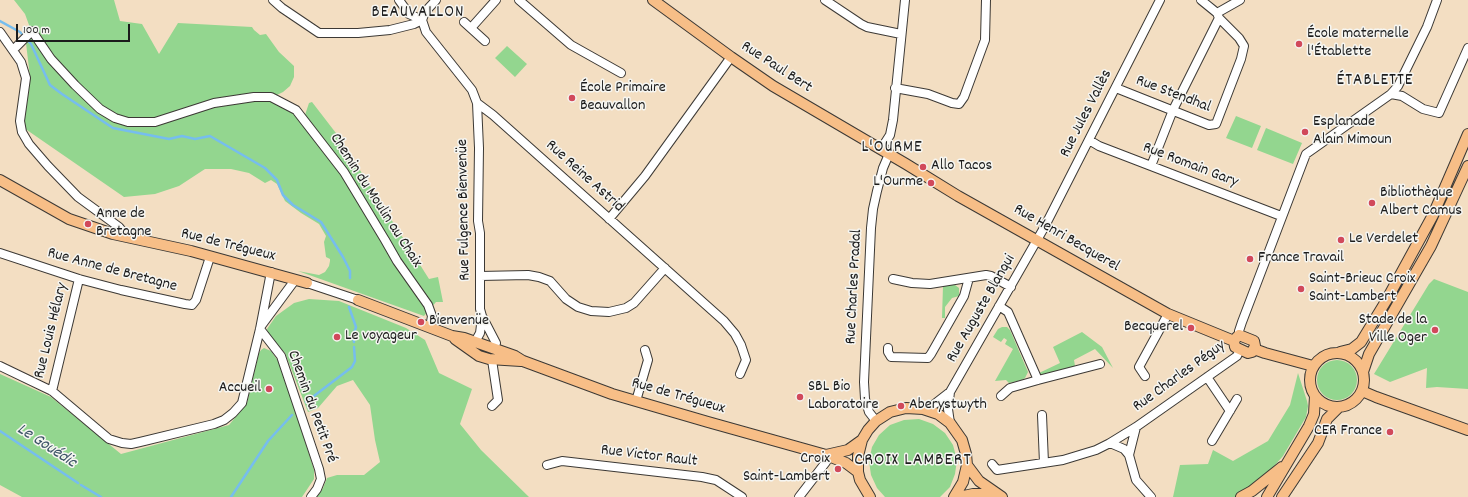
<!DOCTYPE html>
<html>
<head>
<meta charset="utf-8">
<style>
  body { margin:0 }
  #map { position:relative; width:1468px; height:497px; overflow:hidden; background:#f3dec2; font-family:Dekko,sans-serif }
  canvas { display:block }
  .scale { position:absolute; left:16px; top:24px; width:114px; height:18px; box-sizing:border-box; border:2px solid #1c1c1c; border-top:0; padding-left:5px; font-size:12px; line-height:14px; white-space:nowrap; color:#1c1c1c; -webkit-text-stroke:3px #f6f6f2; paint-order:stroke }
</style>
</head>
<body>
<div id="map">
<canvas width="1468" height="497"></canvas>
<div class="scale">100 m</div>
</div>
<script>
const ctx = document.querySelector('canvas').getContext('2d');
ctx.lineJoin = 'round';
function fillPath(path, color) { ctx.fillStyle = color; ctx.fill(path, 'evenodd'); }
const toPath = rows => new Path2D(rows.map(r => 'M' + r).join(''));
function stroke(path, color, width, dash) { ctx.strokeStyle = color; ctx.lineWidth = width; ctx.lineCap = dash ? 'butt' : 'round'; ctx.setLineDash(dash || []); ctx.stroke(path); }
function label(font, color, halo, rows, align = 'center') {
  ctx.font = font + ' Dekko,sans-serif'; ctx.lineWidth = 3; ctx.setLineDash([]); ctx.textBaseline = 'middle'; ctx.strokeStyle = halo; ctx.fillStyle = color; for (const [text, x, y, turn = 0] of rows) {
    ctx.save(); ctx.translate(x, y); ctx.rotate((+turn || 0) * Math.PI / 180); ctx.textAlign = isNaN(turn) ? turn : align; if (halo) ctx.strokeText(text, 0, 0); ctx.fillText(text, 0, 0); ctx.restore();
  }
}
fillPath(toPath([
  [14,0,114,0,120,21,142,24,159,54,178,23,252,27,254,30,260,35,266,34,279,52,294,66,294,77,290,86,283,92,275,96,305,115,309,103,312,102,339,137,429,279,438,277,443,302,436,302,424,316,298,271,319,275,325,272,329,266,330,261,330,259,326,257,324,242,326,236,319,224,301,213,285,201,277,184,271,180,265,183,249,173,231,169,205,169,179,186,155,194,124,197,24,128,25,117,29,90,30,77,26,43,29,25,25,14],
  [507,46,527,64,515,77,495,58],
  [1236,116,1261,126,1252,148,1226,138],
  [1266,128,1302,143,1293,164,1257,150],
  [1434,279,1468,292,1468,389,1437,387,1426,388,1427,368,1390,382,1374,374,1429,284],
  [950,285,955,285,959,288,959,296,952,298,945,307,945,318,942,318,943,286],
  [309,299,339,301,406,328,425,340,439,373,472,389,460,424,481,450,529,497,317,497,323,488,327,478,337,475,364,475,380,462,375,440,370,405,353,380,337,386,318,408,308,412,285,353,271,338,268,334,267,329,276,316,294,303],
  [1002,327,1007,327,1010,330,1028,372,1025,378,1022,380,1009,383,1006,380,995,381,1013,349,1005,344,1007,340,1004,338,1001,342,993,337,998,329],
  [1082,332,1102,347,1113,368,1095,349,1074,360,1075,366,1046,374,1040,374,1039,373,1060,363,1053,347],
  [264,348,271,351,281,365,314,470,314,479,302,497,22,497,0,485,0,374,51,397,121,454,229,425,247,403,259,353,261,350],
  '1317 380a20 20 0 1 1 40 0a20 20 0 1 1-40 0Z',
  [1298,373,1307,401,1308,406,1306,417,1283,456,1260,482,1235,497,1173,497,1180,465,1208,464,1213,450,1233,461,1268,441,1290,405],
  [919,419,933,424,945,433,953,445,957,460,955,474,950,487,940,497,885,497,877,488,871,475,869,461,872,447,879,435,890,425,904,420]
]), '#93d68f');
stroke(toPath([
  [0,21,20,32,31,44,50,85,62,94,113,128,169,139,182,136,195,139,210,136,265,168,277,180,283,195,293,205,321,222,343,257,350,271,350,278],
  [349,307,356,327,353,336,354,342],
  [306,402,352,367,355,361,354,347],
  [0,431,78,483],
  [81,485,101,497],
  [231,497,268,441,292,415]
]), '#76bdee', 2.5);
const minor = toPath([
  [273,0,282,8,319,33,358,33,390,30,414,24,422,20],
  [399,0,409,14,422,20],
  [519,0,571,45,621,73],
  [825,0,861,24,867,27,901,34],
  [1201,0,1217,13,1240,0],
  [422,20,426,32,472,90,477,103,479,148,478,221,480,233,480,309,482,316,496,343,494,348],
  [422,20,425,12,436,0],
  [464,22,485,41],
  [471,28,496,0],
  [0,32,21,62,26,78,20,121,22,132,29,144,48,166,78,197,119,227,124,233,123,236],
  [13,50,32,31,51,59,75,85,100,109,115,118,128,122,155,122,214,103,254,97,271,97,296,110,344,172,385,240,397,261,428,305,432,316,430,328],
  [895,88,928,94,952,103,959,104,964,97,985,40,986,0],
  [1116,88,1209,125,1216,124,1241,59,1244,46,1239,38,1219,18,1217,13],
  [1391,94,1402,96,1423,109,1439,113,1468,48],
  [477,103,493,115,724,321,735,334,741,345,746,360,740,374],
  [1089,140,1099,146,1281,216],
  [881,149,890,135,893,120,905,0],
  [1151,166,1173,110,1219,18],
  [609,219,645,176,731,57],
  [0,253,79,279,121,290,185,304,192,305,196,300,210,257],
  [480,276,528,275,539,277,550,281,566,299,578,307,591,311,609,312,626,308,634,303,665,268],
  [893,279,912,283,930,284,986,275,991,276,1011,287],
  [307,283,358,300],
  [999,306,1008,312,1038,380],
  [261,326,295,280],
  [260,329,281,356,319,469,321,479,317,489,311,497],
  [1239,335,1239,331,1242,322,1306,154,1391,94,1398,86,1427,27,1437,0],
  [475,342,480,333,482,317],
  [888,348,888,352,891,357,928,358,931,354,964,296,969,278],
  [492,360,498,400,492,406],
  [0,366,52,391,109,439,122,443,131,444,140,442,214,424,224,420,233,413,242,403,260,329,271,272],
  [1145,376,1139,367,1168,314],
  [1207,377,1230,411],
  [52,391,79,279],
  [950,392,948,409,950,423],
  [1001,396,1010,388,1038,380,1100,364],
  [636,401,648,360,645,350],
  [923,409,932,406,950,392,1045,226,1160,0],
  [1042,415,1044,463],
  [876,421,869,412,865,399,864,382,871,228,873,209,877,191,883,168,889,154],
  [1212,441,1237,399],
  [1110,443,1124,449,1129,455,1136,480,1151,497],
  [1129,455,1136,427],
  [992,464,997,470,1063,460,1096,450,1110,443,1136,427,1237,356,1240,349],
  [547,465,562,461,702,477,716,480,742,497],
  [799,497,826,462,826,455]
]);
const major = toPath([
  [653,0,731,57,773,86,906,164,958,196,1168,314,1234,341],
  [0,180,69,219,113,234,191,251,307,283],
  [358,300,452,336,464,338,515,356,523,361,612,394,708,422,826,455,846,463,858,472],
  [1239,335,1254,341,1255,346,1252,352,1248,353,1235,347,1234,341,1236,338,1239,335],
  [455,339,479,356,489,359,521,361],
  [1254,349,1265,353,1313,366],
  [1340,352,1352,349,1361,342,1386,301,1433,215,1468,134],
  '1310 380a27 27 0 1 1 54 0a27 27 0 1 1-54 0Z',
  [1363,372,1369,354,1431,246,1468,166],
  [1362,391,1376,397,1468,430],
  [826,455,848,450,862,440],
  [967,465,979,481,1002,497],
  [870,497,860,480,858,472,858,456,862,440,868,430,876,421,890,412,906,408,923,409,938,414,950,423,962,440,966,454,967,465,963,482,954,497],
  [959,497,973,494,984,494,991,497],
  [1241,497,1252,491,1282,467],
  [1267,497,1309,426,1314,414,1315,396],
  [1282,497,1318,443,1327,419,1339,407]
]);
stroke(minor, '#3c3935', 10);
stroke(major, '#3c3935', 12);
stroke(minor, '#fff', 8);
stroke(major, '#f7be87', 10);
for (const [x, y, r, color] of [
  [1299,44,4,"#d1495b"],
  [572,98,4,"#d1495b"],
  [1305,132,4,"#d1495b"],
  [923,167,4,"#d1495b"],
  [931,183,4,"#d1495b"],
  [1372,203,4,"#d1495b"],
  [88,224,4,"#d1495b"],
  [1341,240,4,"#d1495b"],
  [1250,259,4,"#d1495b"],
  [1301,289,4,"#d1495b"],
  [421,322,4,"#d1495b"],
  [1191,328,4,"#d1495b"],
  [1435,330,4,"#d1495b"],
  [337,337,4,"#d1495b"],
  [269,389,4,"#d1495b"],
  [800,397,4,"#d1495b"],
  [901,406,4,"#d1495b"],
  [1390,432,4,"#d1495b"],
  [838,469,4,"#d1495b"]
]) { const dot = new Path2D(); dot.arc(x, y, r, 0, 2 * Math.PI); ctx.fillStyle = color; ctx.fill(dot); stroke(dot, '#f6f6f2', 1.5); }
label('16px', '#1c1c1c', '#f6f6f2', [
  ["École maternelle",1307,35],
  ["l'Établette",1307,53],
  ["École Primaire",580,89],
  ["Beauvallon",580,107],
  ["Esplanade",1313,123],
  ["Alain Mimoun",1313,141],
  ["Allo Tacos",931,167],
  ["L'Ourme",923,183,"right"],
  ["Bibliothèque",1380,194],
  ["Albert Camus",1380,212],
  ["Anne de",96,215],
  ["Bretagne",96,233],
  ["Le Verdelet",1349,240],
  ["France Travail",1258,259],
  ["Saint-Brieuc Croix",1309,280],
  ["Saint-Lambert",1309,298],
  ["Stade de la",1427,321,"right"],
  ["Ville Oger",1427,339,"right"],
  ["Bienvenüe",429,322],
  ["Becquerel",1183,328,"right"],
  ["Le voyageur",345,337],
  ["SBL Bio",808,388],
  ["Laboratoire",808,406],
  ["Accueil",261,389,"right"],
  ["Aberystwyth",909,406],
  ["CER France",1382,432,"right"],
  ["Croix",830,460,"right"],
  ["Saint-Lambert",830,478,"right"]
], 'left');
label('16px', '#1c1c1c', '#f6f6f2', [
  ["Rue Paul Bert",776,68,33],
  ["Rue Stendhal",1173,95,21],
  ["Rue Jules Vallès",1087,114,-63],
  ["Rue Romain Gary",1190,166,21],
  ["Rue Reine Astrid",584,177,42],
  ["Chemin du Moulin au Chaix",375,201,57],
  ["Rue Fulgence Bienvenüe",465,210,-91],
  ["Rue Henri Becquerel",1066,239,30],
  ["Rue de Trégueux",228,246,14],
  ["Rue Anne de Bretagne",112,271,15],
  ["Rue Charles Pradal",855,287,-87],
  ["Rue Auguste Blanqui",982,309,-60],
  ["Rue Louis Hélary",52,331,-76],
  ["Rue Charles Péguy",1180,377,-36],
  ["Rue de Trégueux",678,397,16],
  ["Chemin du Petit Pré",311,407,70],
  ["Rue Victor Rault",649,457,7]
]);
ctx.letterSpacing = '1px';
label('17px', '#1c1c1c', '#f6f6f2', [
  ["BEAUVALLON",418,14],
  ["ÉTABLETTE",1375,82],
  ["L'OURME",892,149]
]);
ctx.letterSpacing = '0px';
label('italic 17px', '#3c5466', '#f6f6f2', [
  ["Le Gouédic",46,447,33]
]);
ctx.letterSpacing = '1px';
label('18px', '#1c1c1c', '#f6f6f2', [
  ["CROIX LAMBERT",913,462]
]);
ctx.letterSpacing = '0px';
</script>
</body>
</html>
